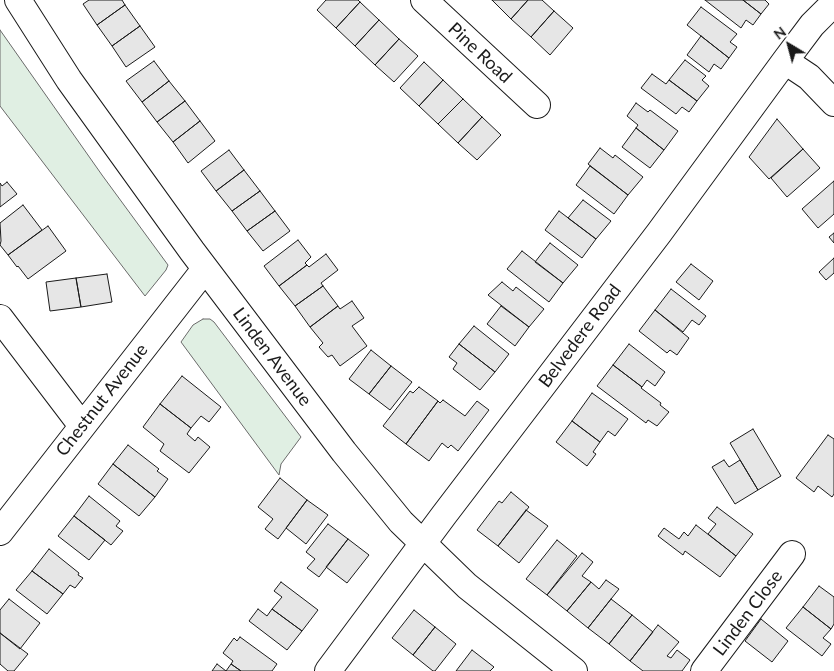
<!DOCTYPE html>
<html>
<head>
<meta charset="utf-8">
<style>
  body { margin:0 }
  #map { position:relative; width:834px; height:671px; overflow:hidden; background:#fff; font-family:Lato,sans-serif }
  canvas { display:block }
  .north { position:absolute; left:764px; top:20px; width:50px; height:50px; -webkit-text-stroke:4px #fff; paint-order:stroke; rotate:323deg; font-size:14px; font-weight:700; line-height:20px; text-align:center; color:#1a1a1a }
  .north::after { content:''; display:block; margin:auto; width:18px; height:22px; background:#1a1a1a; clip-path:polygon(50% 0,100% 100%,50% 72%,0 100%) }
</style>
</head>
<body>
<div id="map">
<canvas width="834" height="671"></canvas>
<div class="north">N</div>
</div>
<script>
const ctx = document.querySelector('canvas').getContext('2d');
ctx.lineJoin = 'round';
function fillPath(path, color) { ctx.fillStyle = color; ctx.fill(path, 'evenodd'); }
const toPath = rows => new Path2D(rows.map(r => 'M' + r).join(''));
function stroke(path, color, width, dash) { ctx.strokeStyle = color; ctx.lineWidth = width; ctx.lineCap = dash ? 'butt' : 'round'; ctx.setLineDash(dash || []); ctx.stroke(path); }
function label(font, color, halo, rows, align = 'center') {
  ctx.font = font + ' Lato,sans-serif'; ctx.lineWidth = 4; ctx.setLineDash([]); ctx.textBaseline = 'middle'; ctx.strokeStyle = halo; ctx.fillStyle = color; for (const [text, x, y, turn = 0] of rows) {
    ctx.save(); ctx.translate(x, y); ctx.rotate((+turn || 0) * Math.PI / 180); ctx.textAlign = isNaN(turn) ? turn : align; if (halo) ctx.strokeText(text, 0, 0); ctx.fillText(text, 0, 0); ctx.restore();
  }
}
const green = toPath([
  [0,30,102,175,168,265,166,270,145,296,0,106,0,30],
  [203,319,210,319,214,322,301,437,281,464,279,475,181,342,193,325,203,319]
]);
fillPath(green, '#e0efe3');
stroke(green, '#6a6a6a', 1);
const building = toPath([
  [89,0,122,0,125,5,97,25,83,4,89,0],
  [326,0,358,0,360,2,336,28,317,10,326,0],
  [492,0,528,0,511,19,492,0],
  [528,0,542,0,554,11,531,37,511,19,528,0],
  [705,0,743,0,761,14,753,25,746,20,741,28,705,0],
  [743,0,765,0,769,4,761,14,743,0],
  [360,2,379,20,355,46,336,28,360,2],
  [125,5,140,26,112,46,97,25,125,5],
  [701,7,737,34,730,42,737,47,729,58,687,25,701,7],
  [554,11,573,28,550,55,531,37,554,11],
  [379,20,399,39,375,65,355,46,379,20],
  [140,26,155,47,126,67,112,46,140,26],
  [701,36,729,58,721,69,714,64,709,72,687,55,701,36],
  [399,39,418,56,394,82,375,65,399,39],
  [685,60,706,76,702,80,709,86,697,101,669,80,685,60],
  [154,61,169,81,142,102,126,81,154,61],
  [424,62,443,80,419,106,400,88,424,62],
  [652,74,666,84,669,80,697,101,689,112,682,107,676,114,641,88,652,74],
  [443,80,463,99,438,124,419,106,443,80],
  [169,81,185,101,157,122,142,102,169,81],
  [463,99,482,117,458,143,438,124,463,99],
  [185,101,200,121,173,142,157,122,185,101],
  [636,103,648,112,650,110,678,131,664,150,636,128,638,125,627,116,636,103],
  [482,117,501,135,477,160,458,143,482,117],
  [777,119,803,149,769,179,749,157,777,119],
  [200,121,215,141,188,163,173,142,200,121],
  [636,128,664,150,650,168,622,147,636,128],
  [600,148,613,158,615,155,643,177,628,195,588,164,600,148],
  [803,149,820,168,787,197,771,178,803,149],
  [229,150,244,170,216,191,201,171,229,150],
  [590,166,628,195,614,214,576,185,590,166],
  [244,170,260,191,232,211,216,191,244,170],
  [834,181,834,214,818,228,802,209,834,181],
  [7,182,17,194,0,207,0,183,2,186,7,182],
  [260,191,275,211,247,231,232,211,260,191],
  [583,200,611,221,596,239,568,218,583,200],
  [23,205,42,230,8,255,0,245,1,241,0,223,23,205],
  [275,211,290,231,263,251,247,231,275,211],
  [559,211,596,239,582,258,545,230,559,211],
  [48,226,66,251,28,279,18,266,17,267,8,255,48,226],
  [834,233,834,243,829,237,834,233],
  [298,240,311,257,305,263,307,265,279,286,264,266,298,240],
  [550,243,578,265,563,283,535,262,550,243],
  [522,251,563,283,549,302,507,269,522,251],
  [326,254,338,270,321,283,323,286,295,306,279,286,307,265,309,267,326,254],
  [834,258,834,273,826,280,819,272,834,258],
  [691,264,713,281,699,300,676,282,691,264],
  [107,274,112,302,81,307,76,278,107,274],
  [76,278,81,307,50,311,46,282,76,278],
  [502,282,513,291,516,287,544,309,529,327,488,295,502,282],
  [323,286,338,306,310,327,295,306,323,286],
  [671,289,706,316,699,325,692,320,683,332,655,310,671,289],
  [352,301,364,318,352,326,367,346,340,366,332,355,328,357,319,347,323,343,310,327,338,306,340,309,352,301],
  [501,306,529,327,515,346,487,324,501,306],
  [655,310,689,338,677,355,670,350,667,353,639,331,655,310],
  [474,326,509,354,495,372,459,344,474,326],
  [459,344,495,372,480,390,453,369,457,363,449,357,459,344],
  [629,344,665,372,655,386,647,380,642,387,613,365,629,344],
  [371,350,391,366,369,394,349,379,371,350],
  [613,365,642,387,641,388,661,403,660,405,669,412,657,426,648,420,646,423,597,386,613,365],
  [391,366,412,382,390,410,369,394,391,366],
  [182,376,221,407,209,422,201,416,191,428,160,404,182,376],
  [419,387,438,401,406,444,383,426,410,391,413,393,419,387],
  [592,393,628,419,615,436,608,431,600,442,572,421,592,393],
  [443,400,465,416,477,401,489,410,458,451,451,445,448,448,442,443,429,461,406,444,438,401,440,403,443,400],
  [160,404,191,428,187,434,195,441,198,437,210,447,189,473,160,451,164,444,143,427,160,404],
  [572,421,600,442,593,452,596,454,587,466,556,442,572,421],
  [753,429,781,476,758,490,730,443,753,429],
  [828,435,834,439,834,494,832,497,818,486,814,492,796,478,828,435],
  [128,445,159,469,157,471,168,479,155,497,113,464,128,445],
  [724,460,729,467,740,460,758,490,735,504,712,467,724,460],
  [113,464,155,497,139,516,98,484,113,464],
  [280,478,307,500,278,539,265,529,273,519,258,507,280,478],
  [511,492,529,507,498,546,477,530,499,501,502,503,511,492],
  [89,496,120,521,116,526,123,531,111,545,74,516,89,496],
  [307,500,328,515,306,544,286,528,307,500],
  [717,507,753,534,736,556,708,534,716,524,708,518,717,507],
  [526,510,548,526,519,563,498,546,526,510],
  [74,516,105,540,89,560,58,536,74,516],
  [328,524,348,539,319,577,307,568,315,559,306,552,328,524],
  [696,525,736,556,720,577,685,551,683,555,658,536,664,528,679,539,684,532,688,536,696,525],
  [348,539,369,555,347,583,326,567,348,539],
  [557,540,577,556,547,595,526,579,557,540],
  [49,549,79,573,78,575,83,578,75,588,70,585,63,594,32,571,49,549],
  [582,553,593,562,582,576,591,582,567,611,547,595,582,553],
  [32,571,63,594,47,614,16,590,32,571],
  [606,580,619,589,588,628,567,611,591,582,599,589,606,580],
  [281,582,318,610,302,631,272,609,282,597,274,591,281,582],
  [819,586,834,597,834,624,831,629,803,607,819,586],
  [9,599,40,623,20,649,0,633,0,610,9,599],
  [611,599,632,615,609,644,588,628,611,599],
  [803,607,831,629,823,638,831,644,822,656,786,628,803,607],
  [258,609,267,616,272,609,302,631,287,650,249,621,258,609],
  [414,610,435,627,413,655,392,638,414,610],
  [632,615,653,632,630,661,609,644,632,615],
  [761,619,788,641,772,662,745,641,761,619],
  [658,625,679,642,667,656,671,658,677,650,690,660,682,671,643,671,630,661,658,625],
  [435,627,456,644,435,671,433,671,413,655,435,627],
  [0,633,28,654,14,671,8,671,0,664,0,633],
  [240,637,277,664,272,671,241,671,231,664,233,661,223,653,234,638,237,641,240,637],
  [472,650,494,667,490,671,456,671,472,650],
  [217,664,226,671,231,664,241,671,212,671,217,664]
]);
fillPath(building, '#e6e6e6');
stroke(building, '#1a1a1a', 1);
const minor = toPath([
  [18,0,69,80,192,251,344,452,401,522,467,586,574,671],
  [424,0,537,105],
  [785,61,809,77,834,103],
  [0,318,82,426],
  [0,532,205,269],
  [328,671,444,515,659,233,785,61,812,25,834,3],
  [704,671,792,554]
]);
stroke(minor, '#1a1a1a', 28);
stroke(minor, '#fff', 26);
label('18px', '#1a1a1a', '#fff', [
  ["Pine Road",480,53,43],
  ["Belvedere Road",580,336,-53],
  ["Linden Avenue",272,357,53],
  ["Chestnut Avenue",102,400,-52],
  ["Linden Close",748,613,-53]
]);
</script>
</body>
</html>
